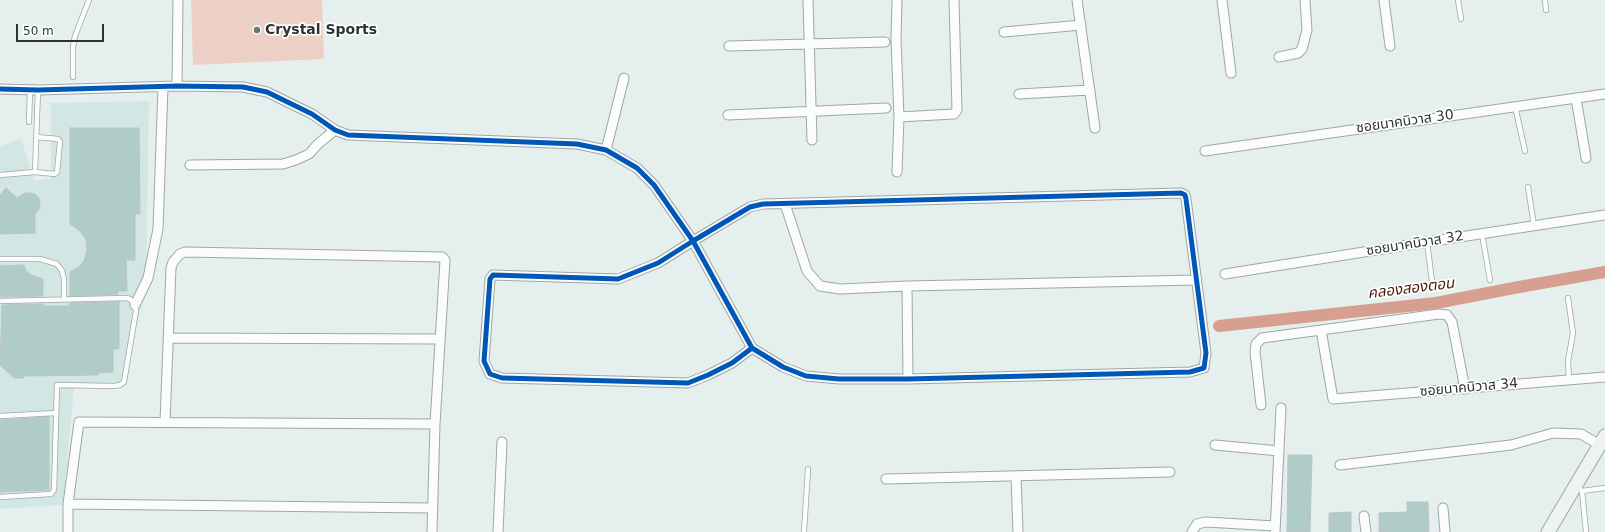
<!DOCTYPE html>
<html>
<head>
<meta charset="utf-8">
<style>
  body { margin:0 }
  #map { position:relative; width:1605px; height:532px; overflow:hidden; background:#e5f0ee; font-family:"DejaVu Sans",sans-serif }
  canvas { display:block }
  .scale { position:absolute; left:16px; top:24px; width:88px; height:18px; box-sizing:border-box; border:2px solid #2c3433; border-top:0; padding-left:5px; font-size:12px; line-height:14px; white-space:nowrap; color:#2c3433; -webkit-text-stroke:3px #fff; paint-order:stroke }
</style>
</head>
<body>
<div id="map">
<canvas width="1605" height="532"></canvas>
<div class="scale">50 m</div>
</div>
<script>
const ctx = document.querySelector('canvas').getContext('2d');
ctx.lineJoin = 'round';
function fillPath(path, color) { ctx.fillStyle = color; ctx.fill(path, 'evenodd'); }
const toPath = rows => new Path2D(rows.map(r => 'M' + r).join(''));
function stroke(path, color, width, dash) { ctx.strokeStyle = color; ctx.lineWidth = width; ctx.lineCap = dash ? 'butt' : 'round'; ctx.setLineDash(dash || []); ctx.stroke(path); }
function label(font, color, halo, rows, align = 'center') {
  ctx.font = font + ' "DejaVu Sans","Noto Sans Thai",sans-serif'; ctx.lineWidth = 3.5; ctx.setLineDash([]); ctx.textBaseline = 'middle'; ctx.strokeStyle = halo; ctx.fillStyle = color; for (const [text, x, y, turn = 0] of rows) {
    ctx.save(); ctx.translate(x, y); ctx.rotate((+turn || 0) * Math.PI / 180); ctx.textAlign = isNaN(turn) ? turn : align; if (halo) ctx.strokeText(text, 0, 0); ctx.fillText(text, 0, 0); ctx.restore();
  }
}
fillPath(toPath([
  [149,101,146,288,120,387,74,387,63,505,0,509,0,147,21,138,34,180,51,179,51,103]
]), '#d2e7e4');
fillPath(toPath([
  [191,0,322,0,324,59,193,65]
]), '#ecd0c5');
stroke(toPath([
  [1219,326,1436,303,1519,287,1605,272]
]), '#d69f8f', 12);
const building = toPath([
  [70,128,139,128,140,214,135,214,135,260,126,260,127,291,118,291,118,294,70,296,70,272,80,266,84,261,87,250,86,239,79,230,70,224,70,128],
  [6,188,17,198,25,193,30,193,35,194,39,198,40,208,35,214,35,233,0,234,0,195,6,188],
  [24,265,26,271,31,275,43,279,43,296,1,297,1,293,0,293,0,266,24,265],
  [119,302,119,349,113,349,113,372,98,373,98,375,24,376,24,378,14,378,0,365,2,305,43,304,43,306,69,306,70,303,119,302],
  [49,417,49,490,0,492,0,420,49,417],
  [1288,455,1312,455,1310,532,1287,532,1288,455],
  [1407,502,1428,502,1429,532,1379,532,1379,513,1407,512,1407,502],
  [1351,512,1351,532,1329,532,1329,513,1351,512]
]);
fillPath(building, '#afccc8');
stroke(building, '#bcc5c3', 1);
const lane = toPath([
  [1458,0,1461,19],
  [1545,0,1546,10],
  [73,77,73,47,75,36,89,0],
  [1515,106,1525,151],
  [29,122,30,90],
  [35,172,38,90],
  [0,175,35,172,55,174,57,172,60,142,58,139,36,137],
  [1528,187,1534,226],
  [1482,234,1490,280],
  [1427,242,1433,289],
  [0,259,40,259,57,264,62,271,64,279,64,299],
  [1568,298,1573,333,1568,361,1569,380],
  [0,301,126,298,130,299,135,305,136,311,124,382,120,385,114,386,57,385,54,490,51,494,0,497],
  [0,416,56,413],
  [1580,489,1582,491,1605,488],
  [1582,491,1586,532],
  [804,532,808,469]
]);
const street = toPath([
  [808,0,812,140],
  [897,0,896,39,899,117,954,114,957,110,954,0],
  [1077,0,1095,128],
  [1222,0,1231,73],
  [1384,0,1390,46],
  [1004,32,1081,25],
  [729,46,885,42],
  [1279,57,1298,53,1302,49,1307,30,1305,0],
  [177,86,178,0],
  [0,89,38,90,177,86,243,87,267,92,312,114,335,130,348,135,577,144,606,150,637,168,654,185,693,241,752,348,783,367,806,376,839,379,908,379,1190,372,1204,368,1206,353,1186,199,1185,195,1181,193,763,204,750,207,693,241,658,263,618,279,493,275,490,279,484,361,490,374,502,378,688,383,708,375,732,363,752,348],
  [1019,94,1090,90],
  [1576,98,1586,158],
  [728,115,886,108],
  [606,150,624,78],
  [1205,151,1605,94],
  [190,165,283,164,296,160,309,154,318,144,335,130],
  [897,172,899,117],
  [785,204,807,271,820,286,840,289,907,286,1197,280],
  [1225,274,1427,242,1605,215],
  [907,286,908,379],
  [135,305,148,278,158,229,163,87],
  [1321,330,1333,399,1605,377],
  [169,338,439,339],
  [1261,405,1255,352,1256,344,1262,338,1439,314,1447,315,1452,322,1465,389],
  [165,422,171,268,173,262,180,254,185,252,442,257,445,260,435,424,432,532],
  [1215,445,1279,451],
  [1340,465,1511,445,1553,433,1581,434,1600,445],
  [1016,476,1018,532],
  [886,479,1170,472],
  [68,504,432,508],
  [1443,508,1445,532],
  [1364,516,1366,532],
  [68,532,68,504,79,422,435,424],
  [498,532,502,442],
  [1192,532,1197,524,1206,522,1275,526],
  [1275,532,1281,408]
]);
const secondary = toPath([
  [1548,532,1605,436]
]);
stroke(lane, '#9fa7a5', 6);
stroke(street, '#9fa7a5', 11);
stroke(secondary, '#9fa7a5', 15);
stroke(lane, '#fbfdfc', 4.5);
stroke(street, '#fbfdfc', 9);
stroke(secondary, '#eef3f2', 13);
stroke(toPath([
  [0,89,38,90,177,86,243,87,267,92,312,114,335,130,348,135,577,144,606,150,637,168,654,185,693,241,752,348,783,367,806,376,839,379,908,379,1190,372,1204,368,1206,353,1186,199,1185,195,1181,193,763,204,750,207,693,241,658,263,618,279,493,275,490,279,484,361,490,374,502,378,688,383,708,375,732,363,752,348]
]), '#0057b8', 5);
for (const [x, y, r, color] of [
  [257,30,4,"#6d7674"]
]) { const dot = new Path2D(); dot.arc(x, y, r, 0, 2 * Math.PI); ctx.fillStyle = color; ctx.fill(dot); stroke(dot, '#fff', 1.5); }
label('bold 14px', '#2c3433', '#fff', [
  ["Crystal Sports",265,30]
], 'left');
label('14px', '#2c3433', '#fff', [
  ["ซอยนาคนิวาส 30",1405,122,-8],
  ["ซอยนาคนิวาส 32",1415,244,-9],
  ["ซอยนาคนิวาส 34",1469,388,-5]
]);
label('italic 15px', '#4c1708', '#fff', [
  ["คลองสองตอน",1411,289,-7]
]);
</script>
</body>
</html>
